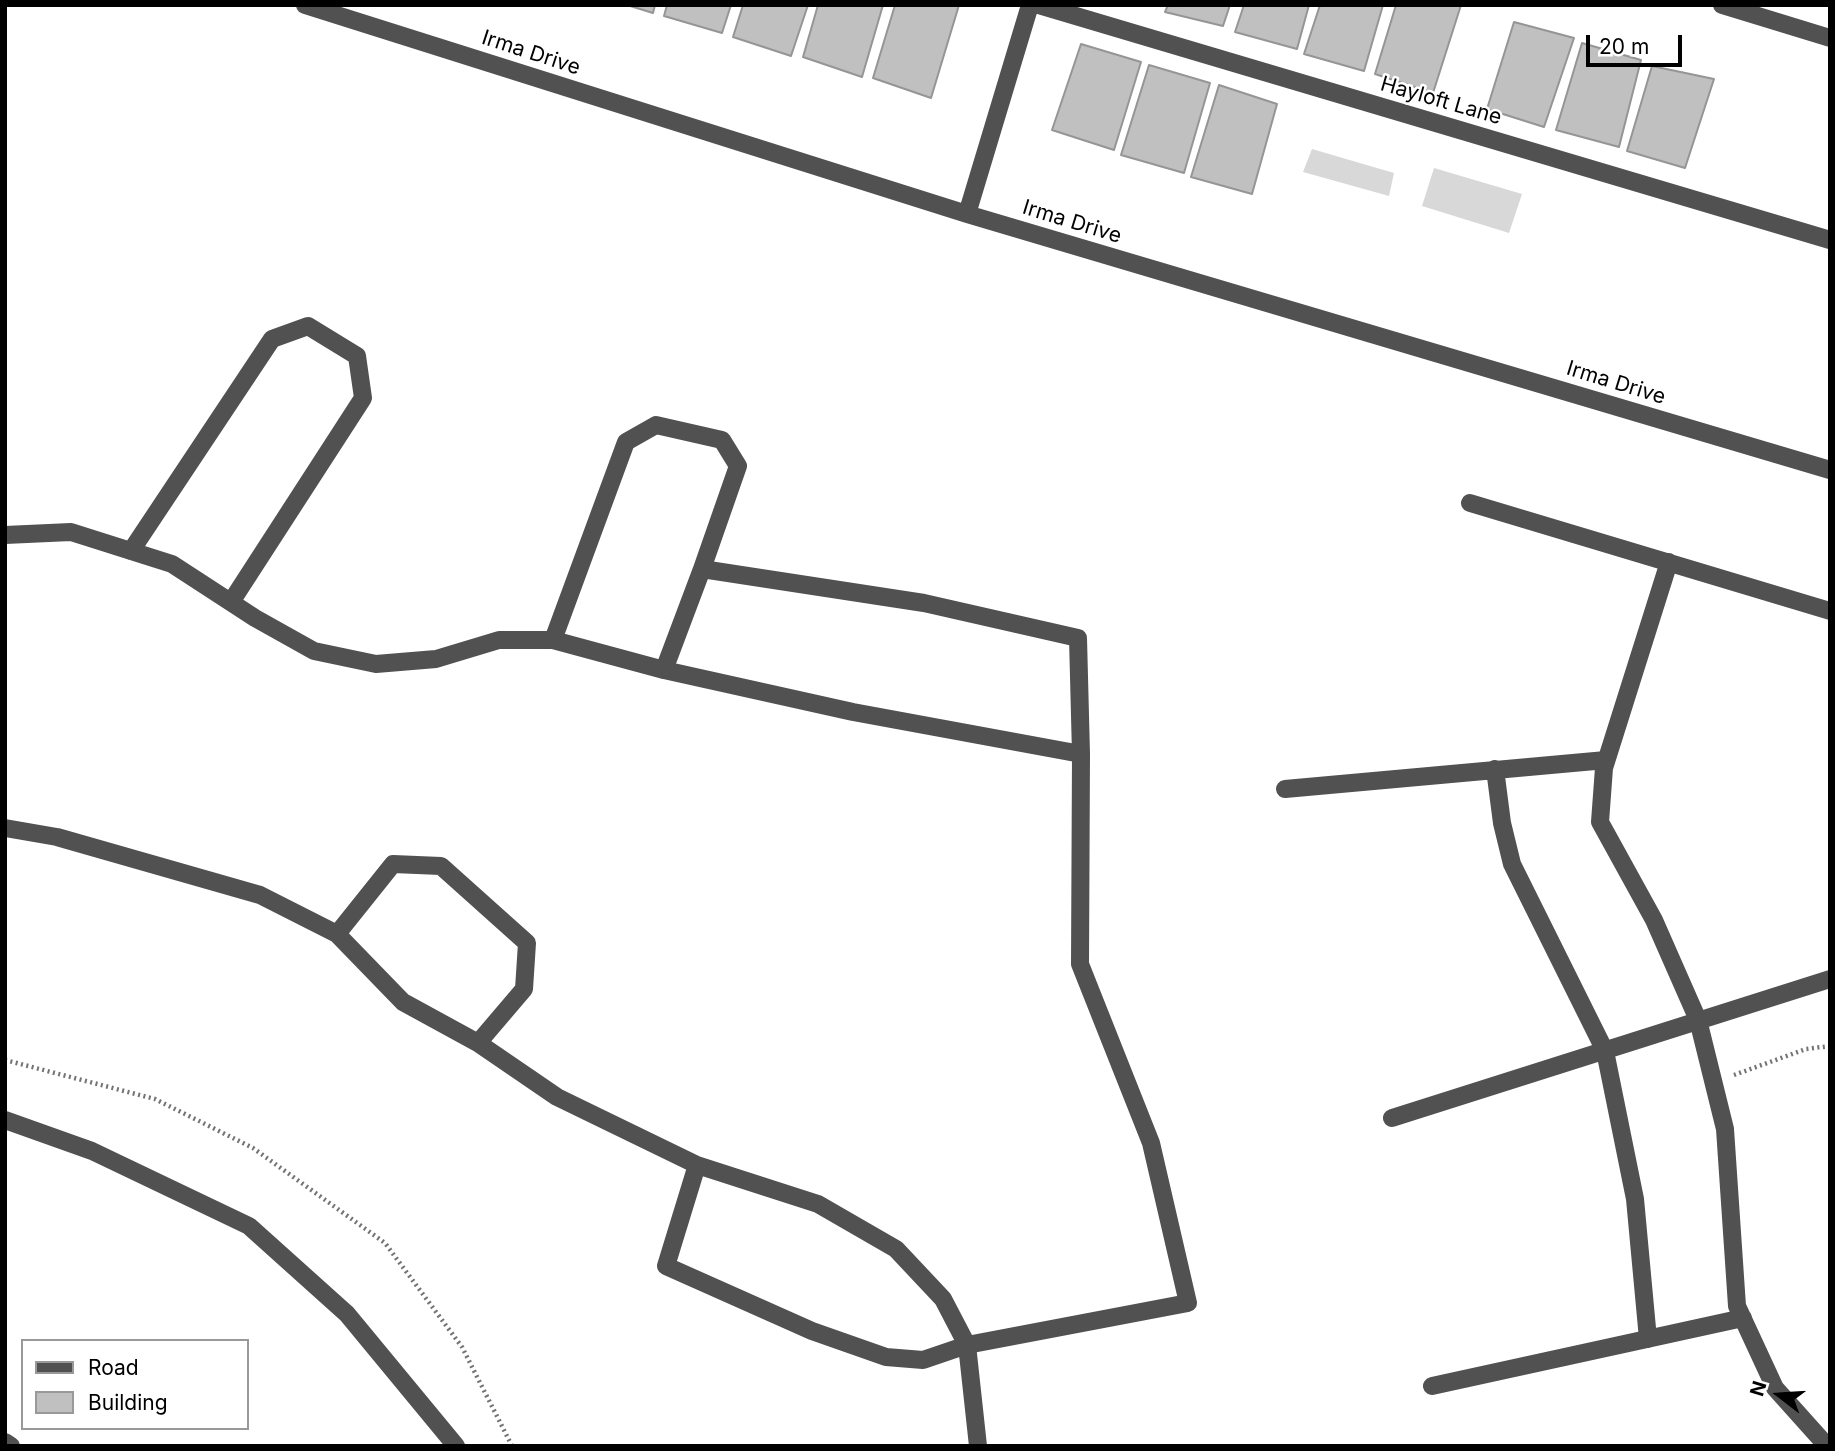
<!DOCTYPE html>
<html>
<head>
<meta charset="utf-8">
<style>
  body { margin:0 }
  #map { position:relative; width:1835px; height:1451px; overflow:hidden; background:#fff; font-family:Inter,sans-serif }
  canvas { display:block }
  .frame { position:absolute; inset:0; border:7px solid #000; pointer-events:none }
  .legend { position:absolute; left:21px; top:1339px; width:228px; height:91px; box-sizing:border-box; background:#fff; border:2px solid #999; margin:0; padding:9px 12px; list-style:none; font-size:21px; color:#000 }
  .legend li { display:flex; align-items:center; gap:14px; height:35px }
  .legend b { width:35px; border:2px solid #999 }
  .north { position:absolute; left:1744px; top:1360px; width:70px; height:70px; -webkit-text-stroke:5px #fff; paint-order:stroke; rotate:287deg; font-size:19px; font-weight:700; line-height:28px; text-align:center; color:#000 }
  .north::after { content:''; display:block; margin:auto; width:24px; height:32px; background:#000; clip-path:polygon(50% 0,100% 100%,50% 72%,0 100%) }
  .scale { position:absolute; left:1586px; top:35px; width:96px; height:32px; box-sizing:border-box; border:4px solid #000; border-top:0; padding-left:9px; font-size:21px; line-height:24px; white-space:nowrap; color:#000; -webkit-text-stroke:5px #fff; paint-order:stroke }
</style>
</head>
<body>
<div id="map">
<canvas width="1835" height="1451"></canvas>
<div class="frame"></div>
<ul class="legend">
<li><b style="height:9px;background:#515151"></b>Road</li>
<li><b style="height:19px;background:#c0c0c0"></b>Building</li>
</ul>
<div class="north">N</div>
<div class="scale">20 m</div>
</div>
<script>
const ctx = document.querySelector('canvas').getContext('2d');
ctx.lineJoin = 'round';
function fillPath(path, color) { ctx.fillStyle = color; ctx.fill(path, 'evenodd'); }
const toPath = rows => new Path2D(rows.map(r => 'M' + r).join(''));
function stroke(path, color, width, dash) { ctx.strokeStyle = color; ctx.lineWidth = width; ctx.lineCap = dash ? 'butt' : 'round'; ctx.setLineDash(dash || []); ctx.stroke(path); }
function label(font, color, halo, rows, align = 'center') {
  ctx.font = font + ' Inter,sans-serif'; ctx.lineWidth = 5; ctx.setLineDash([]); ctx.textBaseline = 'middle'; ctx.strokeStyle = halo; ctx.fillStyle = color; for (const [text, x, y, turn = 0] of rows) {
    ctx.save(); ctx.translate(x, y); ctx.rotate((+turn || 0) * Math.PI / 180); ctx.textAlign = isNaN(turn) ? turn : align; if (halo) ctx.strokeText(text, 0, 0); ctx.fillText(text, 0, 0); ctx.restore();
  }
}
fillPath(toPath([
  [1312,149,1394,173,1389,196,1303,172],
  [1434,168,1522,194,1509,233,1422,206]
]), '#d8d8d8');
const building = toPath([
  [627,5,655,5,653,13,627,5],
  [667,5,731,5,722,33,664,16,667,5],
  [743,5,808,5,791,56,733,37,743,5],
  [818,5,883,5,862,77,803,57,818,5],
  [895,5,959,5,931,98,873,78,895,5],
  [1168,5,1230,5,1223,26,1165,12,1168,5],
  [1244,5,1309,5,1297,49,1235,32,1244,5],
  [1320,5,1383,5,1364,71,1304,54,1320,5],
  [1396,5,1461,5,1433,93,1375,74,1396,5],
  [1514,22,1574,38,1544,127,1487,109,1514,22],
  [1582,43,1641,60,1619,147,1556,130,1582,43],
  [1081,44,1141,62,1114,150,1052,130,1081,44],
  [1149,65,1210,83,1184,173,1121,155,1149,65],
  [1652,66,1714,79,1685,168,1627,151,1652,66],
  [1219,85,1277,104,1252,194,1191,177,1219,85]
]);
fillPath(building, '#c0c0c0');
stroke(building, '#959595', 2);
stroke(toPath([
  [5,1060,155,1099,253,1148,385,1243,462,1347,512,1446],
  [1734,1075,1806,1049,1830,1046]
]), '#737373', 4.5, [2, 3.5]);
stroke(toPath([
  [305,5,967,214,1830,470],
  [1039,5,1830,240],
  [1722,5,1830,38],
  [967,214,1030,5],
  [1470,503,1830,611],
  [5,535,71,532,172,564,255,618,314,651,376,664,436,659,499,640,553,640],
  [131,551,272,339,308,326,357,356,363,398,231,602],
  [1669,562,1604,768,1600,822,1654,920,1698,1020,1725,1129,1737,1306,1775,1388,1827,1446],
  [664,670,702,569],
  [1495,769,1502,823,1512,864,1605,1051,1635,1199,1648,1339],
  [1285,789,1606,760],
  [5,828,57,837,260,895,337,934,403,1002,478,1043,557,1097,697,1165,818,1204,896,1249,943,1299,967,1345,923,1360,886,1357,812,1331,666,1266,697,1165],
  [337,934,393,864,441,866,527,943,524,989,478,1043],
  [1392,1118,1830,979],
  [5,1120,92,1151,249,1226,347,1314,456,1446],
  [1432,1386,1743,1318],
  [5,1442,11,1446],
  [978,1446,967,1345,1188,1303,1151,1143,1080,964,1081,754,1078,638,924,603,702,569,738,466,722,440,656,425,626,442,553,640,664,670,853,712,1081,754]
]), '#515151', 18);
label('21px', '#000', '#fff', [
  ["Irma Drive",531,53,18],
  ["Hayloft Lane",1441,101,16],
  ["Irma Drive",1072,222,17],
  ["Irma Drive",1616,383,17]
]);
</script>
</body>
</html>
